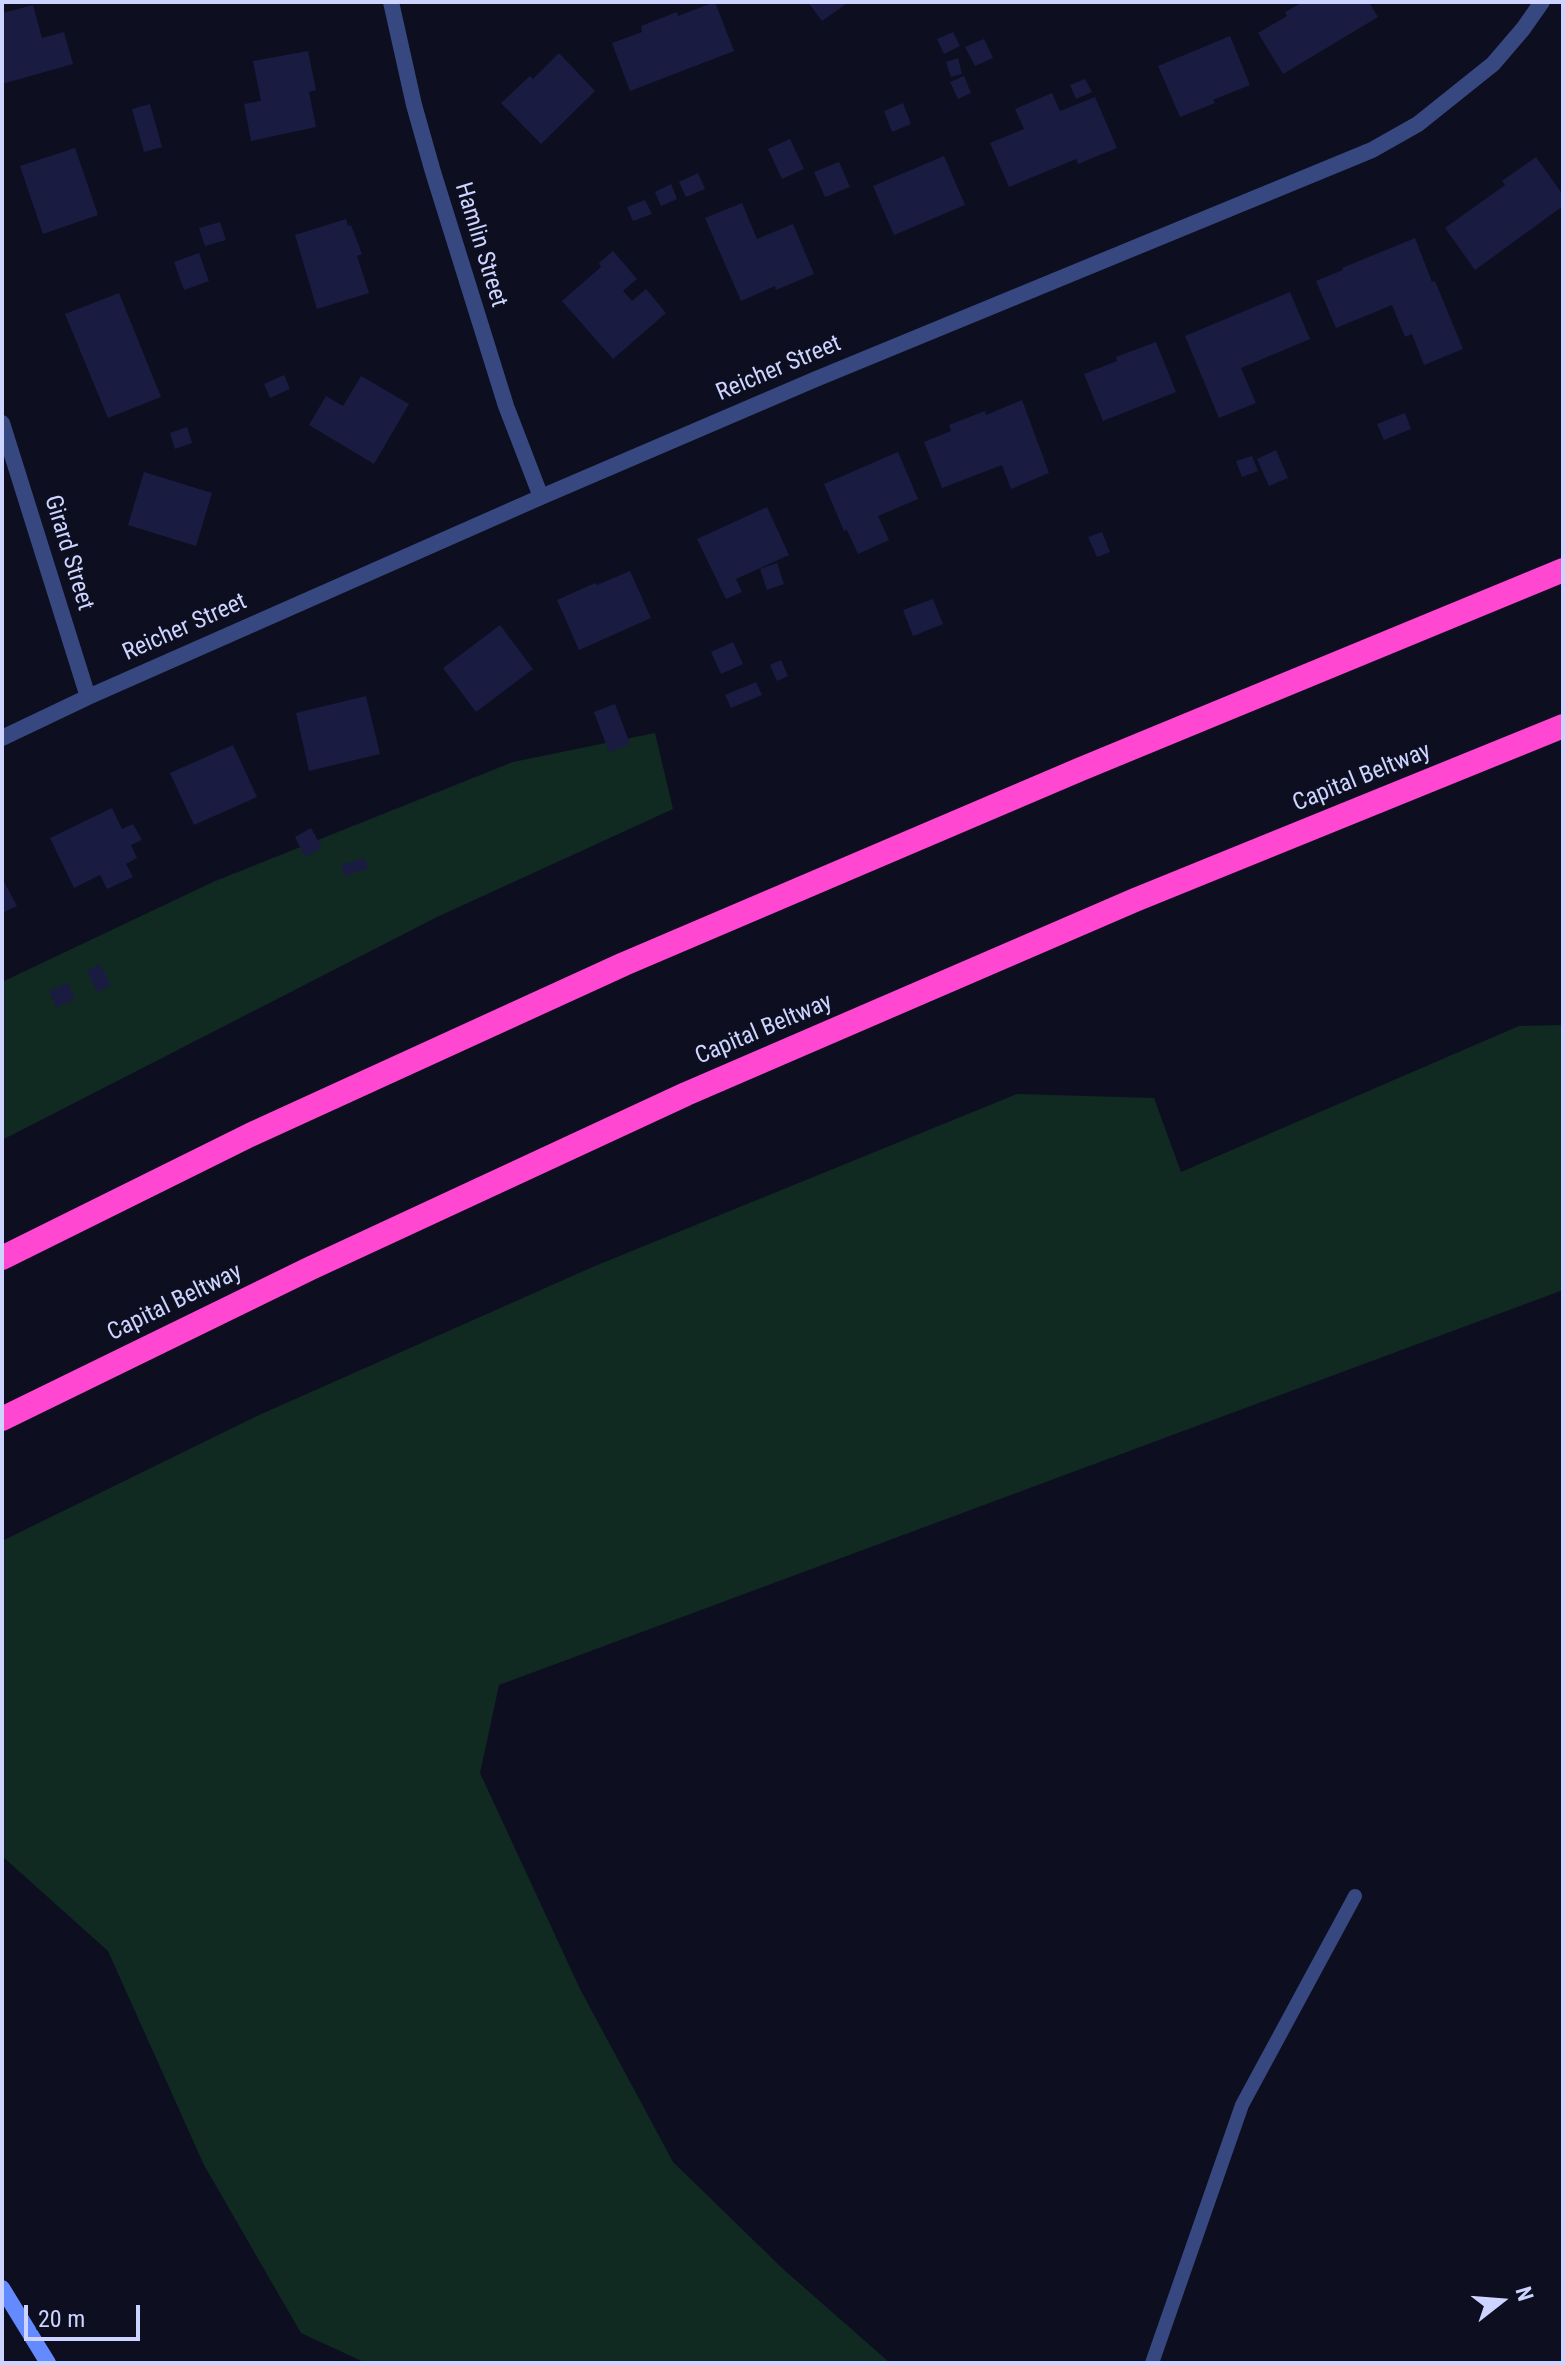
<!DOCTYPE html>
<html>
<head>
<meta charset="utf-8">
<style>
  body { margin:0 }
  #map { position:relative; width:1565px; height:2365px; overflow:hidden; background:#0d0f20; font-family:"Roboto Condensed",sans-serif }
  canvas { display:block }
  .frame { position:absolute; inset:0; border:4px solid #ccd4ff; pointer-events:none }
  .north { position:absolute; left:1461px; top:2261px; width:80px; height:80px; -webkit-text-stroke:6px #0d0f20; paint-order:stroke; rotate:73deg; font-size:22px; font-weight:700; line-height:32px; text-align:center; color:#ccd4ff }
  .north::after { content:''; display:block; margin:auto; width:28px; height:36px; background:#ccd4ff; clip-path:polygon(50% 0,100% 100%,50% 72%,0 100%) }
  .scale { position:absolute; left:24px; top:2305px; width:116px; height:36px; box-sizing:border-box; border:4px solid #ccd4ff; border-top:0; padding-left:10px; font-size:24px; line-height:28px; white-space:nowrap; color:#ccd4ff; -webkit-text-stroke:6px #0d0f20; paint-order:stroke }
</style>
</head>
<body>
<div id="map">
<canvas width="1565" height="2365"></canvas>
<div class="frame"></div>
<div class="north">N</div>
<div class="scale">20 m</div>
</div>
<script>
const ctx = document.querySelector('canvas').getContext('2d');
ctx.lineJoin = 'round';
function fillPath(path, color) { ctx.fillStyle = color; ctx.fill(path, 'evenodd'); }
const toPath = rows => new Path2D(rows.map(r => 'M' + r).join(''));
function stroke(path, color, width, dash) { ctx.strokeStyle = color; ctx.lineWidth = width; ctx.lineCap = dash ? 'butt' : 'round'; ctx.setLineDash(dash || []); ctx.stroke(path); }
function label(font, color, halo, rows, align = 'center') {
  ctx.font = font + ' "Roboto Condensed",sans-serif'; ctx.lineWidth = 8; ctx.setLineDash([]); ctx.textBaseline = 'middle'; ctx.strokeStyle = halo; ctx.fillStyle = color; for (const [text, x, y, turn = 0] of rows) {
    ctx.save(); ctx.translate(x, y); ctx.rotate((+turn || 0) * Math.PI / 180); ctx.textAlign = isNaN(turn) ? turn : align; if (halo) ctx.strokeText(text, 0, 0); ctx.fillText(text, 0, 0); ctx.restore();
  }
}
fillPath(toPath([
  [655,733,673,809,437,917,2,1140,2,982,213,882,513,762],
  [1563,1025,1563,1290,499,1685,480,1773,580,1989,673,2162,783,2269,890,2363,366,2363,301,2333,204,2165,108,1951,2,1856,2,1541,257,1416,595,1266,1017,1094,1154,1098,1181,1172,1519,1026]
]), '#102a22');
fillPath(toPath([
  [715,2,734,51,630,91,612,43,642,32,641,26,677,12,678,16],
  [808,2,849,2,822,21],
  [1303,2,1369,2,1378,17,1283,74,1258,33,1287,16,1285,12],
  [33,5,42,38,64,32,73,64,2,84,2,13],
  [953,32,960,46,944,54,937,39],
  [1230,36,1250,85,1213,100,1215,103,1180,117,1158,66],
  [984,39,993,58,975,66,965,47],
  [308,51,316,90,309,92,316,127,251,141,244,104,261,101,253,61],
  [559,53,595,91,541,144,501,103,530,76,533,79],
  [958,58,962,74,951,77,946,62],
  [964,76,971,93,958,99,950,82],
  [1085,79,1092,92,1076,99,1070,85],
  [1052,93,1060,111,1095,97,1117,148,1078,164,1076,159,1009,187,990,143,1024,129,1015,109],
  [903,103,911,124,892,132,884,111],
  [150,104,162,147,144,152,132,109],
  [790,139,804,169,782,179,768,149],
  [75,148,98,215,43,234,20,166],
  [944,156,965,205,894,235,873,186],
  [1536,157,1563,195,1563,206,1475,270,1445,228,1505,185,1502,181],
  [839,162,850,187,825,197,814,172],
  [698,173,705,189,686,197,679,182],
  [671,184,677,199,661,206,655,192],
  [645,200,652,214,633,221,627,207],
  [742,203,757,239,793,224,814,274,776,290,775,286,741,301,705,218],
  [346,219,348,226,351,225,362,254,357,256,369,293,317,309,295,235],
  [220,222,226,240,205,246,199,228],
  [1415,238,1432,282,1435,281,1463,349,1424,365,1412,334,1405,337,1392,305,1336,328,1316,281,1343,270,1342,268],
  [613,251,637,279,623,291,632,301,646,289,666,313,613,359,562,301,601,267,599,263],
  [199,253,209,281,184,290,174,262],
  [1290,292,1310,339,1241,368,1256,403,1219,418,1185,336],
  [119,293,161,397,108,418,65,314],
  [1156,342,1176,392,1103,421,1084,374,1117,361,1116,357],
  [284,375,290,389,270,398,264,384],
  [361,376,409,404,374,464,309,425,326,396,343,406],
  [1022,400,1049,473,1011,489,1002,465,942,488,924,442,951,431,949,425,985,411,986,415],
  [1405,413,1411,429,1384,440,1377,424],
  [187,427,192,443,175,449,170,433],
  [1276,450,1288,478,1269,486,1257,459],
  [898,452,918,499,878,516,889,540,858,554,847,530,844,531,824,484],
  [1252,456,1258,471,1242,477,1236,461],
  [144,472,212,493,196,546,128,525],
  [767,507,789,555,736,579,742,592,726,599,697,539],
  [1102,532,1110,552,1097,557,1088,537],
  [777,563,784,584,767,590,760,569],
  [630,571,651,618,579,650,557,600,595,583,597,585],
  [933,599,943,624,913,636,903,610],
  [500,625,533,669,476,712,443,668],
  [733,642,743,664,721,674,711,652],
  [781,660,788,676,777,681,770,665],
  [756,682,762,695,731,708,725,695],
  [366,696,380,754,309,771,296,713],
  [615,704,630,744,609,752,594,712],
  [233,745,257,797,194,825,170,773],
  [112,808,122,829,133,824,142,840,131,845,137,858,126,864,133,877,107,889,100,875,74,888,50,838],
  [311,828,322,848,305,857,295,837],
  [364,858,368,868,345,876,341,865],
  [2,878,17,906,2,913],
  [100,964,111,985,97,992,87,971],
  [68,983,75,999,56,1007,49,991]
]), '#191b41');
stroke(toPath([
  [1152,2363,1242,2105,1355,1896]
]), '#374880', 14);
stroke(toPath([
  [391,2,414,105,433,172,506,406,541,497],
  [2,423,88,697],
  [2,738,88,697,541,497,816,379,1372,150,1418,124,1493,64,1523,29,1542,2]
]), '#374880', 16);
stroke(toPath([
  [2,2288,48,2363]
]), '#638aff', 16);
stroke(toPath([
  [2,1258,250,1135,624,964,1081,769,1563,570],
  [2,1419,311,1268,686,1094,1135,900,1563,726]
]), '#ff47d1', 24);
label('24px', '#ccd4ff', '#0d0f20', [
  ["Hamlin Street",480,245,73],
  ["Reicher Street",779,369,-23],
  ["Girard Street",68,553,73],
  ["Reicher Street",185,628,-24],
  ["Capital Beltway",1362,778,-22],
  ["Capital Beltway",764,1030,-23],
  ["Capital Beltway",175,1303,-26]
]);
</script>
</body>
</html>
